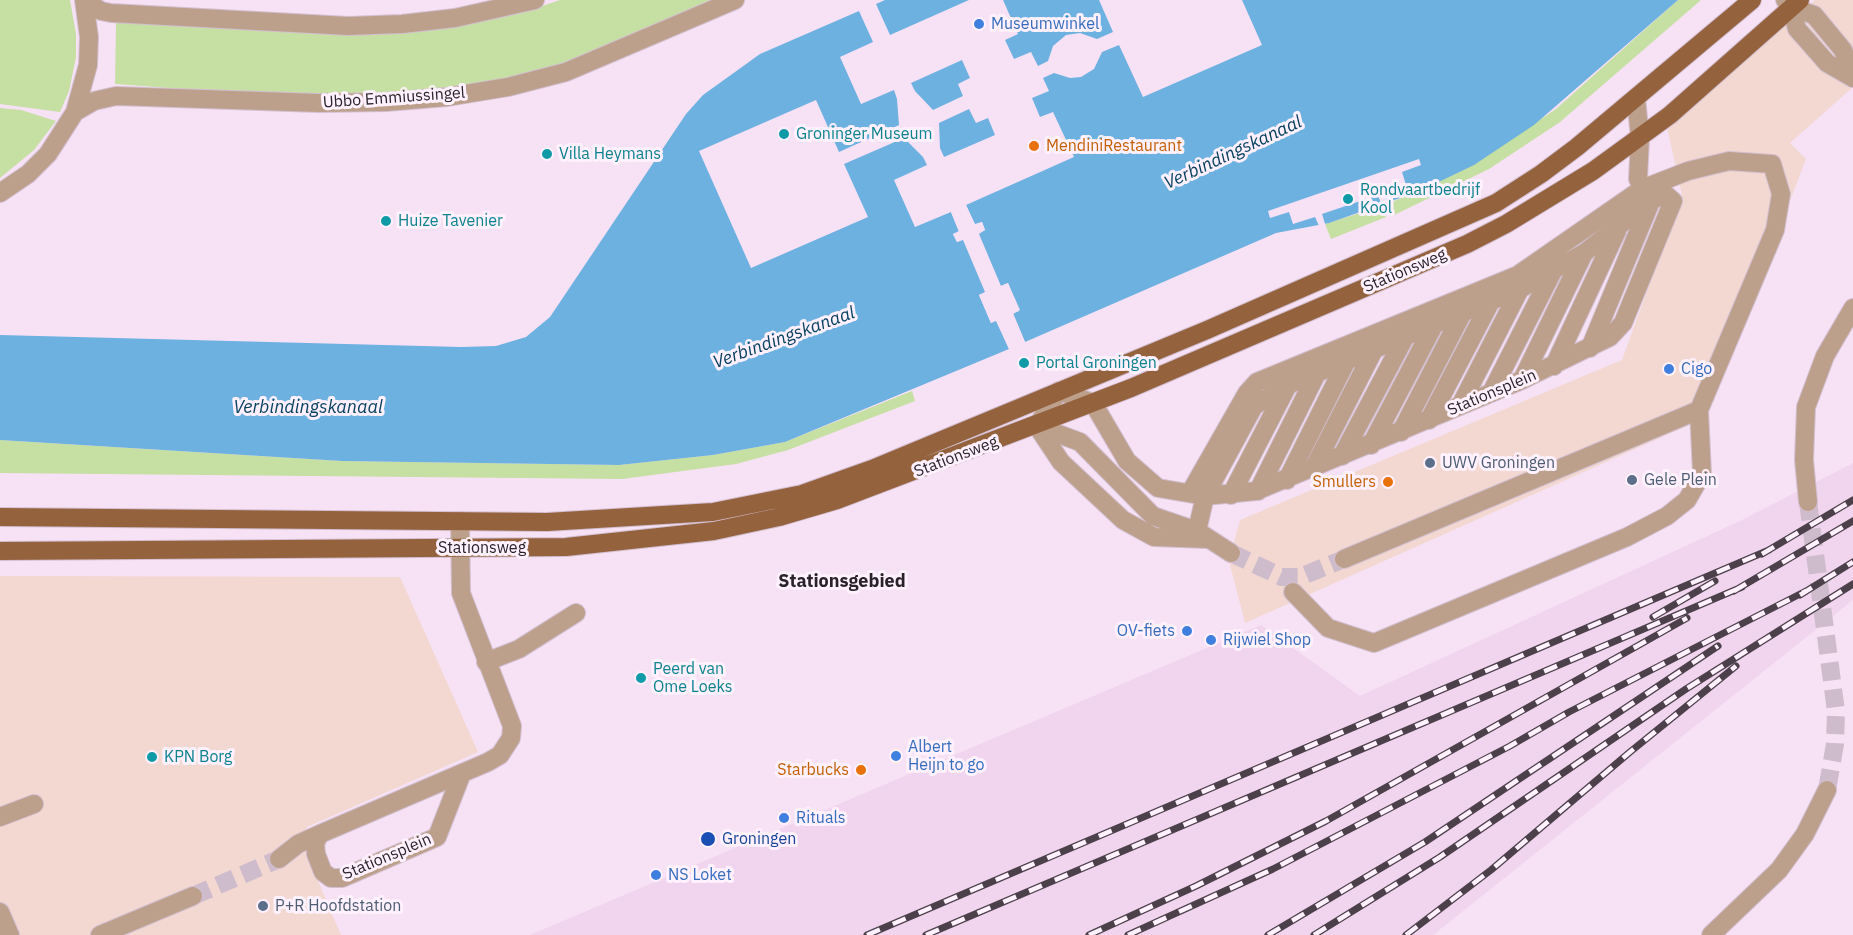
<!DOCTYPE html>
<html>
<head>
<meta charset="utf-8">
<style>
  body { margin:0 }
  canvas { display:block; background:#f7e1f5 }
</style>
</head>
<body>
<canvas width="1853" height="935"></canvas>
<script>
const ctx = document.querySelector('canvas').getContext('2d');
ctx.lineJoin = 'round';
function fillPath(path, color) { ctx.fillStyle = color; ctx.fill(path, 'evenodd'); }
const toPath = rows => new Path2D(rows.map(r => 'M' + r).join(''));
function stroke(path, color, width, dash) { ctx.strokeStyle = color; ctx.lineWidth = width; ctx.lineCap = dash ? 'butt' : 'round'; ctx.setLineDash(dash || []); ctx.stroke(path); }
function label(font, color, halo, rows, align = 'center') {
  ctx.font = font + ' "IBM Plex Sans",sans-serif'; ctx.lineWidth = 6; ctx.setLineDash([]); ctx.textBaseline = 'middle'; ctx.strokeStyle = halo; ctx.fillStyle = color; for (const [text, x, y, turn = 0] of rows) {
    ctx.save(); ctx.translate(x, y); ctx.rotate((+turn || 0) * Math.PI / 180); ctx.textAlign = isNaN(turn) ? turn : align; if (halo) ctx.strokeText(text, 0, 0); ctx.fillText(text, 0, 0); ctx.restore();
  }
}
fillPath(toPath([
  [1815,0,1853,0,1853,87,1790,143,1806,159,1707,417,1245,623,1229,561,1240,520,1622,360,1682,195,1667,127],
  [0,576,400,577,478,752,307,827,301,841,341,935,0,935]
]), '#f2d8d1');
fillPath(toPath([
  [1853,463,1853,600,1433,935,530,935,1261,625,1360,696,1742,520]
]), '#f1d4ee');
fillPath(toPath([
  [0,0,70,0,76,34,76,57,69,91,60,112,0,104],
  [560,0,720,0,563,65,506,81,386,96,252,94,115,84,116,22,233,29,457,26,522,13],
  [1678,0,1701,0,1560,122,1489,169,1392,216,1388,204,1474,164,1556,109],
  [0,108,21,110,56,121,34,150,0,178],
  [1382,206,1386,217,1331,239,1325,224],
  [912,391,915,401,788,450,736,464,622,479,0,473,0,440,342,461,619,465,713,455,785,442]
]), '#c6dfa2');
fillPath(toPath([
  [885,0,969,0,890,35,876,4],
  [1003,0,1099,0,1113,32,1097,39,1080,33,1066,35,1053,46,1048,61,1038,66,1031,52,1014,59,1005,40,1018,34],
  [1242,0,1678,0,1534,125,1474,165,1420,191,1329,223,1276,233,1025,342,1013,313,1019,311,1008,283,979,295,991,323,996,320,1009,349,785,442,713,455,619,465,342,461,0,440,0,335,461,347,496,346,526,337,550,317,686,114,703,95,760,54,859,11,873,42,840,57,861,104,894,90,897,99,899,125,839,152,816,100,699,151,751,268,868,217,844,164,904,138,923,157,927,165,894,180,915,227,951,212,959,232,953,234,957,242,985,230,982,222,975,225,966,205,1074,157,1053,112,1040,117,1032,98,1049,91,1043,78,1054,73,1070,78,1081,77,1094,69,1102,52,1119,45,1143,97,1262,45],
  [962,60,970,78,958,84,963,96,933,110,915,91,911,83],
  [969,109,976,123,988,118,995,135,944,157,940,148,939,123]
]), '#6db1e1');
fillPath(toPath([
  [1419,159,1421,165,1402,172,1406,185,1384,192,1389,207,1383,209,1378,195,1322,214,1326,227,1320,228,1315,217,1293,224,1289,212,1270,218,1268,211],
  [966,205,975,224,982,222,985,230,979,234,1001,286,1008,283,1020,310,1013,314,1025,342,1022,344,1010,314,1016,309,1006,287,983,297,993,319,999,319,1012,348,1009,349,996,321,991,323,979,295,985,292,963,240,957,242,953,234,959,231,951,212,953,211,962,231,957,236,959,238,981,229,980,226,972,226,964,206]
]), '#f7e1f5');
stroke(toPath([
  [1808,502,1836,711,1835,744,1827,790],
  [1231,553,1282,577,1300,577,1344,559],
  [193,896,279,859]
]), '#cebbcc', 18, [18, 9]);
const minor = toPath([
  [84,0,101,11,111,13,348,26,402,24,455,18,535,0],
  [1785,0,1791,7,1797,29,1806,39,1827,63,1853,78],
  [1791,7,1814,15,1843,50,1853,78],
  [1636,98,1640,138,1638,179,1649,198],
  [75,112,94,101,116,96,319,103,386,102,447,97,508,87,566,72,735,0],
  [0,193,28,174,48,154,75,112,88,65,89,37,84,0],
  [1590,348,1649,206],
  [1554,366,1617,231],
  [1522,380,1584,253],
  [1491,393,1552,273],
  [1460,406,1520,289],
  [1429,420,1491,301],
  [1037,426,1059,391,1093,403,1127,461,1158,488,1205,496,1256,491,1522,380,1610,337,1623,323,1673,201,1665,194,1651,201,1584,253,1520,289,1288,385,1254,406,1205,496,1197,531,1231,553],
  [1037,426,1061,462,1123,520,1154,537,1206,539],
  [1037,426,1080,442,1153,516,1197,531],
  [1401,432,1463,312],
  [1371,445,1434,325],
  [1342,456,1405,337],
  [1313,469,1374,350],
  [1287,480,1346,362],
  [1258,491,1317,373],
  [1190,493,1247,393,1257,382,1518,275,1642,189,1688,171,1729,161,1772,164,1781,194,1775,230,1699,410,1344,559],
  [1231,495,1288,385],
  [1808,502,1804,460,1806,407,1825,356,1853,308],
  [460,521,461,593,512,726,511,738,500,755,488,762,320,834,315,843,316,854,323,872,331,878,342,878,437,837,462,773],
  [1293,592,1328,628,1374,643,1627,537,1667,516,1687,500,1702,474,1699,410],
  [486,662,519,649,576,613],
  [0,817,34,804],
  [279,859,298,844,320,834],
  [0,912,10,935],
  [100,935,193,896],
  [1711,935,1779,870,1805,834,1827,790]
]);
const major = toPath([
  [0,517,547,522,713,512,802,494,872,469,1207,330,1496,203,1541,174,1577,147,1752,0],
  [0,551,566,547,714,531,779,517,837,500,1131,388,1467,244,1506,224,1593,171,1670,115,1800,0]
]);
stroke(minor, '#d2bfd0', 20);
stroke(major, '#d2bfd0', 20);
stroke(minor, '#bda08c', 18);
stroke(major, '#95623e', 18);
const rail = toPath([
  [1762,554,1853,500],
  [1734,591,1853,521],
  [1800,595,1853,562],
  [1653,617,1715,581],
  [867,935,1769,550],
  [926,935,1742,587],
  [1089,935,1196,886,1326,821,1687,618],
  [1128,935,1273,869,1510,746,1569,712,1806,591],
  [1268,935,1425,842,1718,646],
  [1314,935,1440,857,1686,689,1853,584],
  [1406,935,1491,870,1630,752,1736,666]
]);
stroke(rail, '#4c414a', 7);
stroke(rail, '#fff1fd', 4.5, [14]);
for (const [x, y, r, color] of [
  [979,24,6,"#3f7fe0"],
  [784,134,6,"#0f9aa8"],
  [1034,146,6,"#e8710a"],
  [547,154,6,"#0f9aa8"],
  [1348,199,6,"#0f9aa8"],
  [386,221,6,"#0f9aa8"],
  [1024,363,6,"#0f9aa8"],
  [1669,369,6,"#3f7fe0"],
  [1430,463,6,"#5c6f8a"],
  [1632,480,6,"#5c6f8a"],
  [1388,482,6,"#e8710a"],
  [1187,631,6,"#3f7fe0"],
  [1211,640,6,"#3f7fe0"],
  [641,678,6,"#0f9aa8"],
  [896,756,6,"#3f7fe0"],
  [152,757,6,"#0f9aa8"],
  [861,770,6,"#e8710a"],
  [784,818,6,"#3f7fe0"],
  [708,839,8,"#1a4fb4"],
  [656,875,6,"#3f7fe0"],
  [263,906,6,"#5c6f8a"]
]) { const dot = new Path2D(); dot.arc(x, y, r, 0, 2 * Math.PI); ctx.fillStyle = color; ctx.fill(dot); stroke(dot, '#fff1fd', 2); }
label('16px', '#366cbe', '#fff1fd', [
  ["Museumwinkel",991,24],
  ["Cigo",1681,369],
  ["OV-fiets",1175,631,"right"],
  ["Rijwiel Shop",1223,640],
  ["Albert",908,747],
  ["Heijn to go",908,765],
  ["Rituals",796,818],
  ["NS Loket",668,875]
], 'left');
label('16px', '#2b232a', '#fff1fd', [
  ["Ubbo Emmiussingel",394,98,-4],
  ["Stationsweg",1405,271,-23],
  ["Stationsplein",1492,393,-23],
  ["Stationsweg",956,457,-21],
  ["Stationsweg",482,548],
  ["Stationsplein",387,857,-23]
]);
label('16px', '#0d838f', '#fff1fd', [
  ["Groninger Museum",796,134],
  ["Villa Heymans",559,154],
  ["Rondvaartbedrijf",1360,190],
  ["Kool",1360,208],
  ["Huize Tavenier",398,221],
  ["Portal Groningen",1036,363],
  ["Peerd van",653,669],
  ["Ome Loeks",653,687],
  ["KPN Borg",164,757]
], 'left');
label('16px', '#c56008', '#fff1fd', [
  ["MendiniRestaurant",1046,146,"left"],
  ["Smullers",1376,482],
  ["Starbucks",849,770]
], 'right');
label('16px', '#4e5e75', '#fff1fd', [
  ["UWV Groningen",1442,463],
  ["Gele Plein",1644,480],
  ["P+R Hoofdstation",275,906]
], 'left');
label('16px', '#164399', '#fff1fd', [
  ["Groningen",722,839]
], 'left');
label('italic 18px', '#084060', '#fff1fd', [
  ["Verbindingskanaal",1233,153,-25],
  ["Verbindingskanaal",784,338,-20],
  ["Verbindingskanaal",308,408]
]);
label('bold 18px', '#2b232a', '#fff1fd', [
  ["Stationsgebied",842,582]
]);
</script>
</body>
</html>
